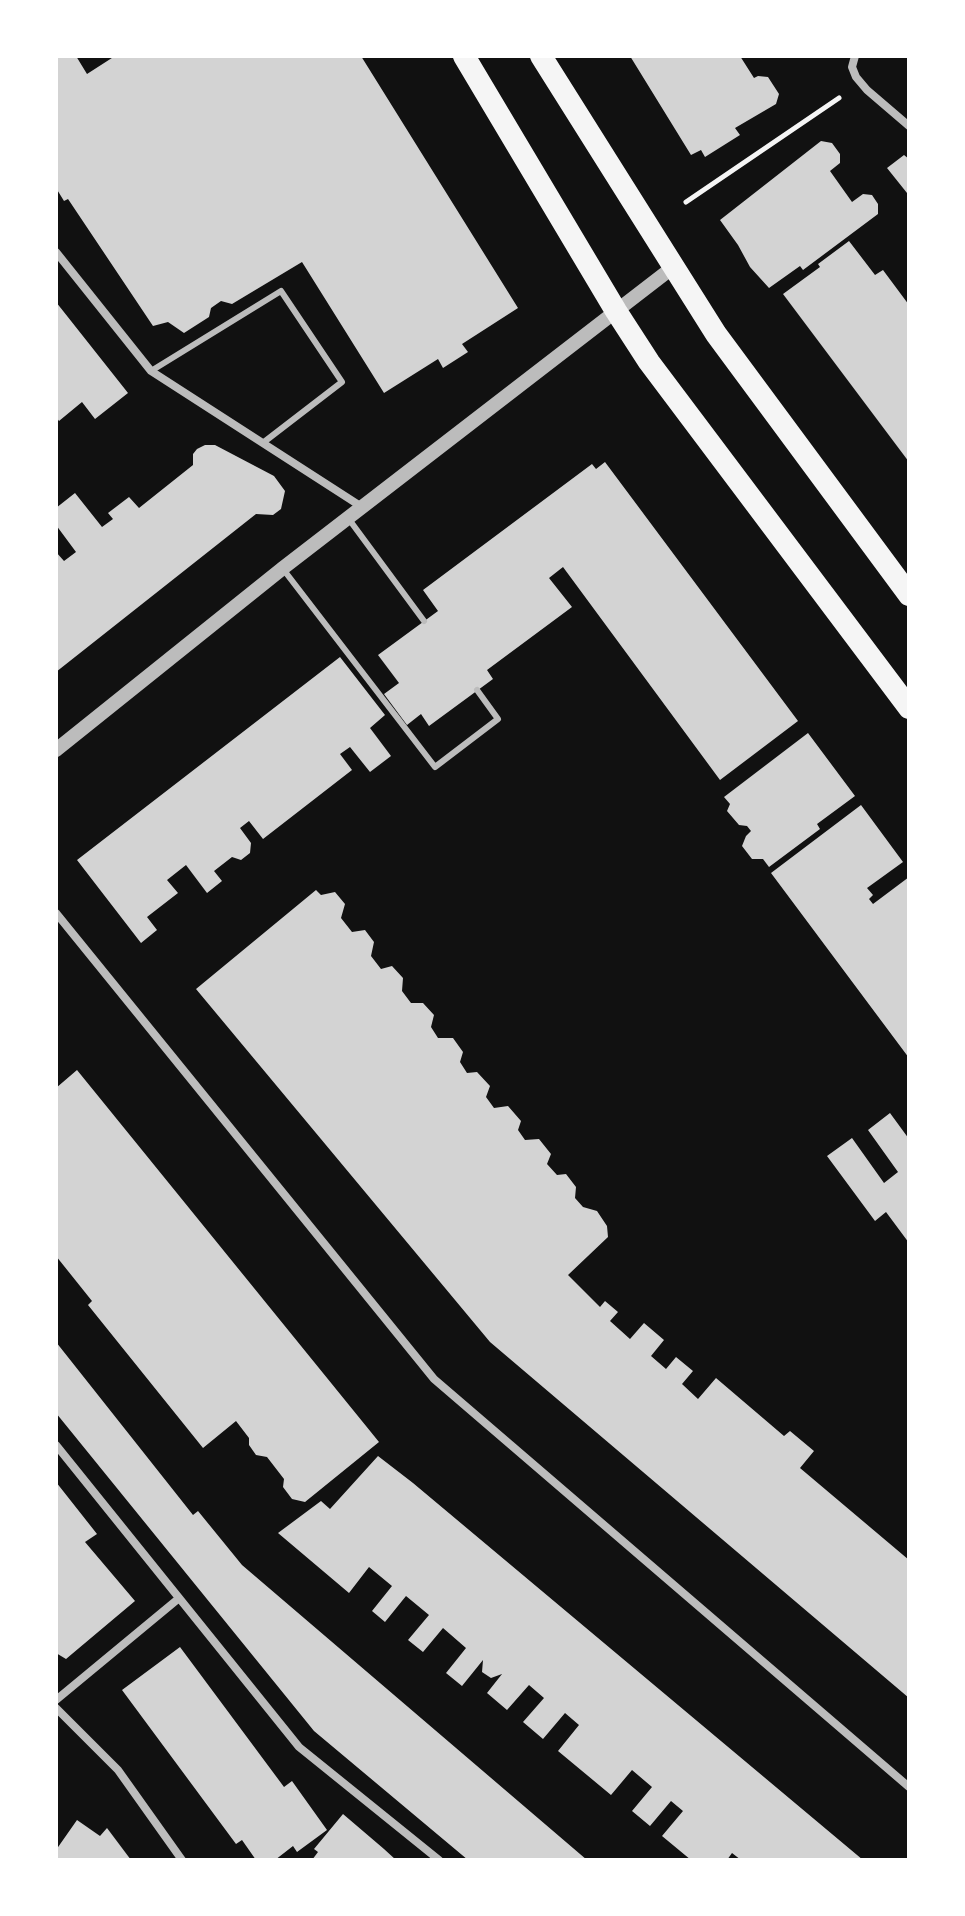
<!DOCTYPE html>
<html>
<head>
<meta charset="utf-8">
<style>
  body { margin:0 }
  #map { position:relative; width:965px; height:1916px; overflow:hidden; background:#111; font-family:"PT Sans Narrow",sans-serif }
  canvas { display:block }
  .frame { position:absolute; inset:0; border:58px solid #fff; pointer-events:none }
</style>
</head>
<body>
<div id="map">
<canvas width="965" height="1916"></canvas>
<div class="frame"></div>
</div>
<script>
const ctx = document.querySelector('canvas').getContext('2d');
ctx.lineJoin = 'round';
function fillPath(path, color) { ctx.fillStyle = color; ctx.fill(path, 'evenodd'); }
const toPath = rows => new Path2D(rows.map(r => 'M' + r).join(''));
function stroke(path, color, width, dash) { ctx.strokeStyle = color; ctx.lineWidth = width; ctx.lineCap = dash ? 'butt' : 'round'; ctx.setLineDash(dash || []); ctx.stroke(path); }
fillPath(toPath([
  [56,56,76,56,87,74,115,56,361,56,518,308,462,344,468,352,443,368,438,359,384,393,302,262,232,304,221,301,211,308,209,317,184,333,168,322,153,326,68,199,64,201,56,188],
  [630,56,740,56,754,78,758,76,768,77,779,94,776,104,735,128,740,135,705,157,701,150,691,155],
  [821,141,832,143,840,154,840,163,830,171,852,202,863,194,872,195,878,204,878,214,803,270,800,266,769,288,750,267,738,245,720,220],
  [904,155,909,159,907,193,887,168],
  [849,241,875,275,883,270,909,305,907,322,909,324,909,462,783,294,820,267,818,264],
  [56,302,128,393,95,419,82,402,59,421,56,417],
  [205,445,215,445,274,476,285,491,281,509,273,515,256,514,56,672,56,552,64,561,76,552,56,525,56,508,75,493,102,527,113,519,108,513,129,497,139,508,193,465,193,454,197,449],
  [605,462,798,721,720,780,563,567,549,578,572,607,487,670,493,679,429,726,421,714,407,725,384,694,399,683,378,655,438,611,423,590,592,464,596,469],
  [340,657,385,715,370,728,391,756,370,772,350,747,340,754,352,770,263,839,249,821,240,828,251,843,250,853,241,860,232,857,214,871,222,881,207,893,186,865,167,880,178,893,147,917,157,930,141,943,77,860],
  [808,733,855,796,817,824,820,829,769,867,763,859,752,859,742,846,746,836,751,831,747,826,739,825,727,811,730,804,724,797],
  [861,805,903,862,867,888,873,895,869,899,873,904,909,877,909,1058,771,873],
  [316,890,321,895,335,892,345,904,341,918,352,932,365,930,374,942,371,956,381,969,392,966,403,978,402,991,411,1003,423,1003,434,1015,431,1027,438,1038,453,1038,463,1052,460,1062,467,1073,477,1072,490,1086,486,1097,494,1108,508,1106,521,1121,518,1130,525,1140,539,1139,551,1154,547,1164,557,1175,566,1174,576,1187,575,1198,583,1207,597,1211,607,1226,608,1237,568,1275,600,1307,605,1301,618,1312,610,1321,630,1339,644,1323,664,1340,651,1356,666,1369,676,1357,693,1371,682,1384,698,1399,716,1378,784,1436,790,1431,814,1451,800,1468,909,1560,909,1698,490,1342,196,989],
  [77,1070,379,1442,305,1502,292,1499,283,1487,284,1479,267,1457,256,1455,249,1445,249,1438,236,1421,203,1448,88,1305,92,1301,56,1256,56,1088],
  [890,1113,909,1139,909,1243,886,1212,875,1221,827,1156,852,1138,884,1183,898,1172,868,1130],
  [56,1342,193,1515,198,1511,242,1565,587,1860,468,1860,314,1731,56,1413],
  [378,1456,413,1483,863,1860,741,1860,732,1853,727,1860,691,1860,662,1836,683,1811,671,1801,650,1826,632,1811,652,1787,632,1770,611,1795,558,1751,579,1725,565,1713,543,1739,523,1722,544,1698,529,1685,507,1710,487,1693,502,1674,491,1678,482,1672,483,1660,462,1686,446,1673,466,1648,443,1628,423,1652,408,1640,429,1615,406,1596,385,1622,372,1611,392,1586,369,1567,349,1593,278,1533,321,1501,330,1509],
  [56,1482,97,1534,85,1542,135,1601,66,1659,56,1653],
  [180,1647,284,1787,292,1781,327,1830,297,1852,293,1846,275,1860,256,1860,242,1840,236,1844,122,1690],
  [343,1814,384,1849,396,1860,312,1860,318,1852,314,1849],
  [77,1820,100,1836,107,1828,131,1860,56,1860,56,1850]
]), '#d3d3d3');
stroke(toPath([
  [686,202,839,98]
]), '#f5f5f5', 5);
stroke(toPath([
  [151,371,281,291,342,382,264,442],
  [348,518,424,621],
  [283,569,435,767,498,719,477,690]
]), '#bcbcbc', 6);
stroke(toPath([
  [855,56,852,67,856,77,867,90,909,126],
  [56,252,151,371,362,507],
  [56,913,434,1379,909,1787],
  [56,1445,299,1747,439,1860],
  [56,1700,178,1599],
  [56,1708,118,1770,182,1860]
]), '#bcbcbc', 8);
stroke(toPath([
  [56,750,283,568,672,268]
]), '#bcbcbc', 14);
stroke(toPath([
  [464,56,616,311,649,362,909,708],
  [541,56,716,334,909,595]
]), '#f5f5f5', 22);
</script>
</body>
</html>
